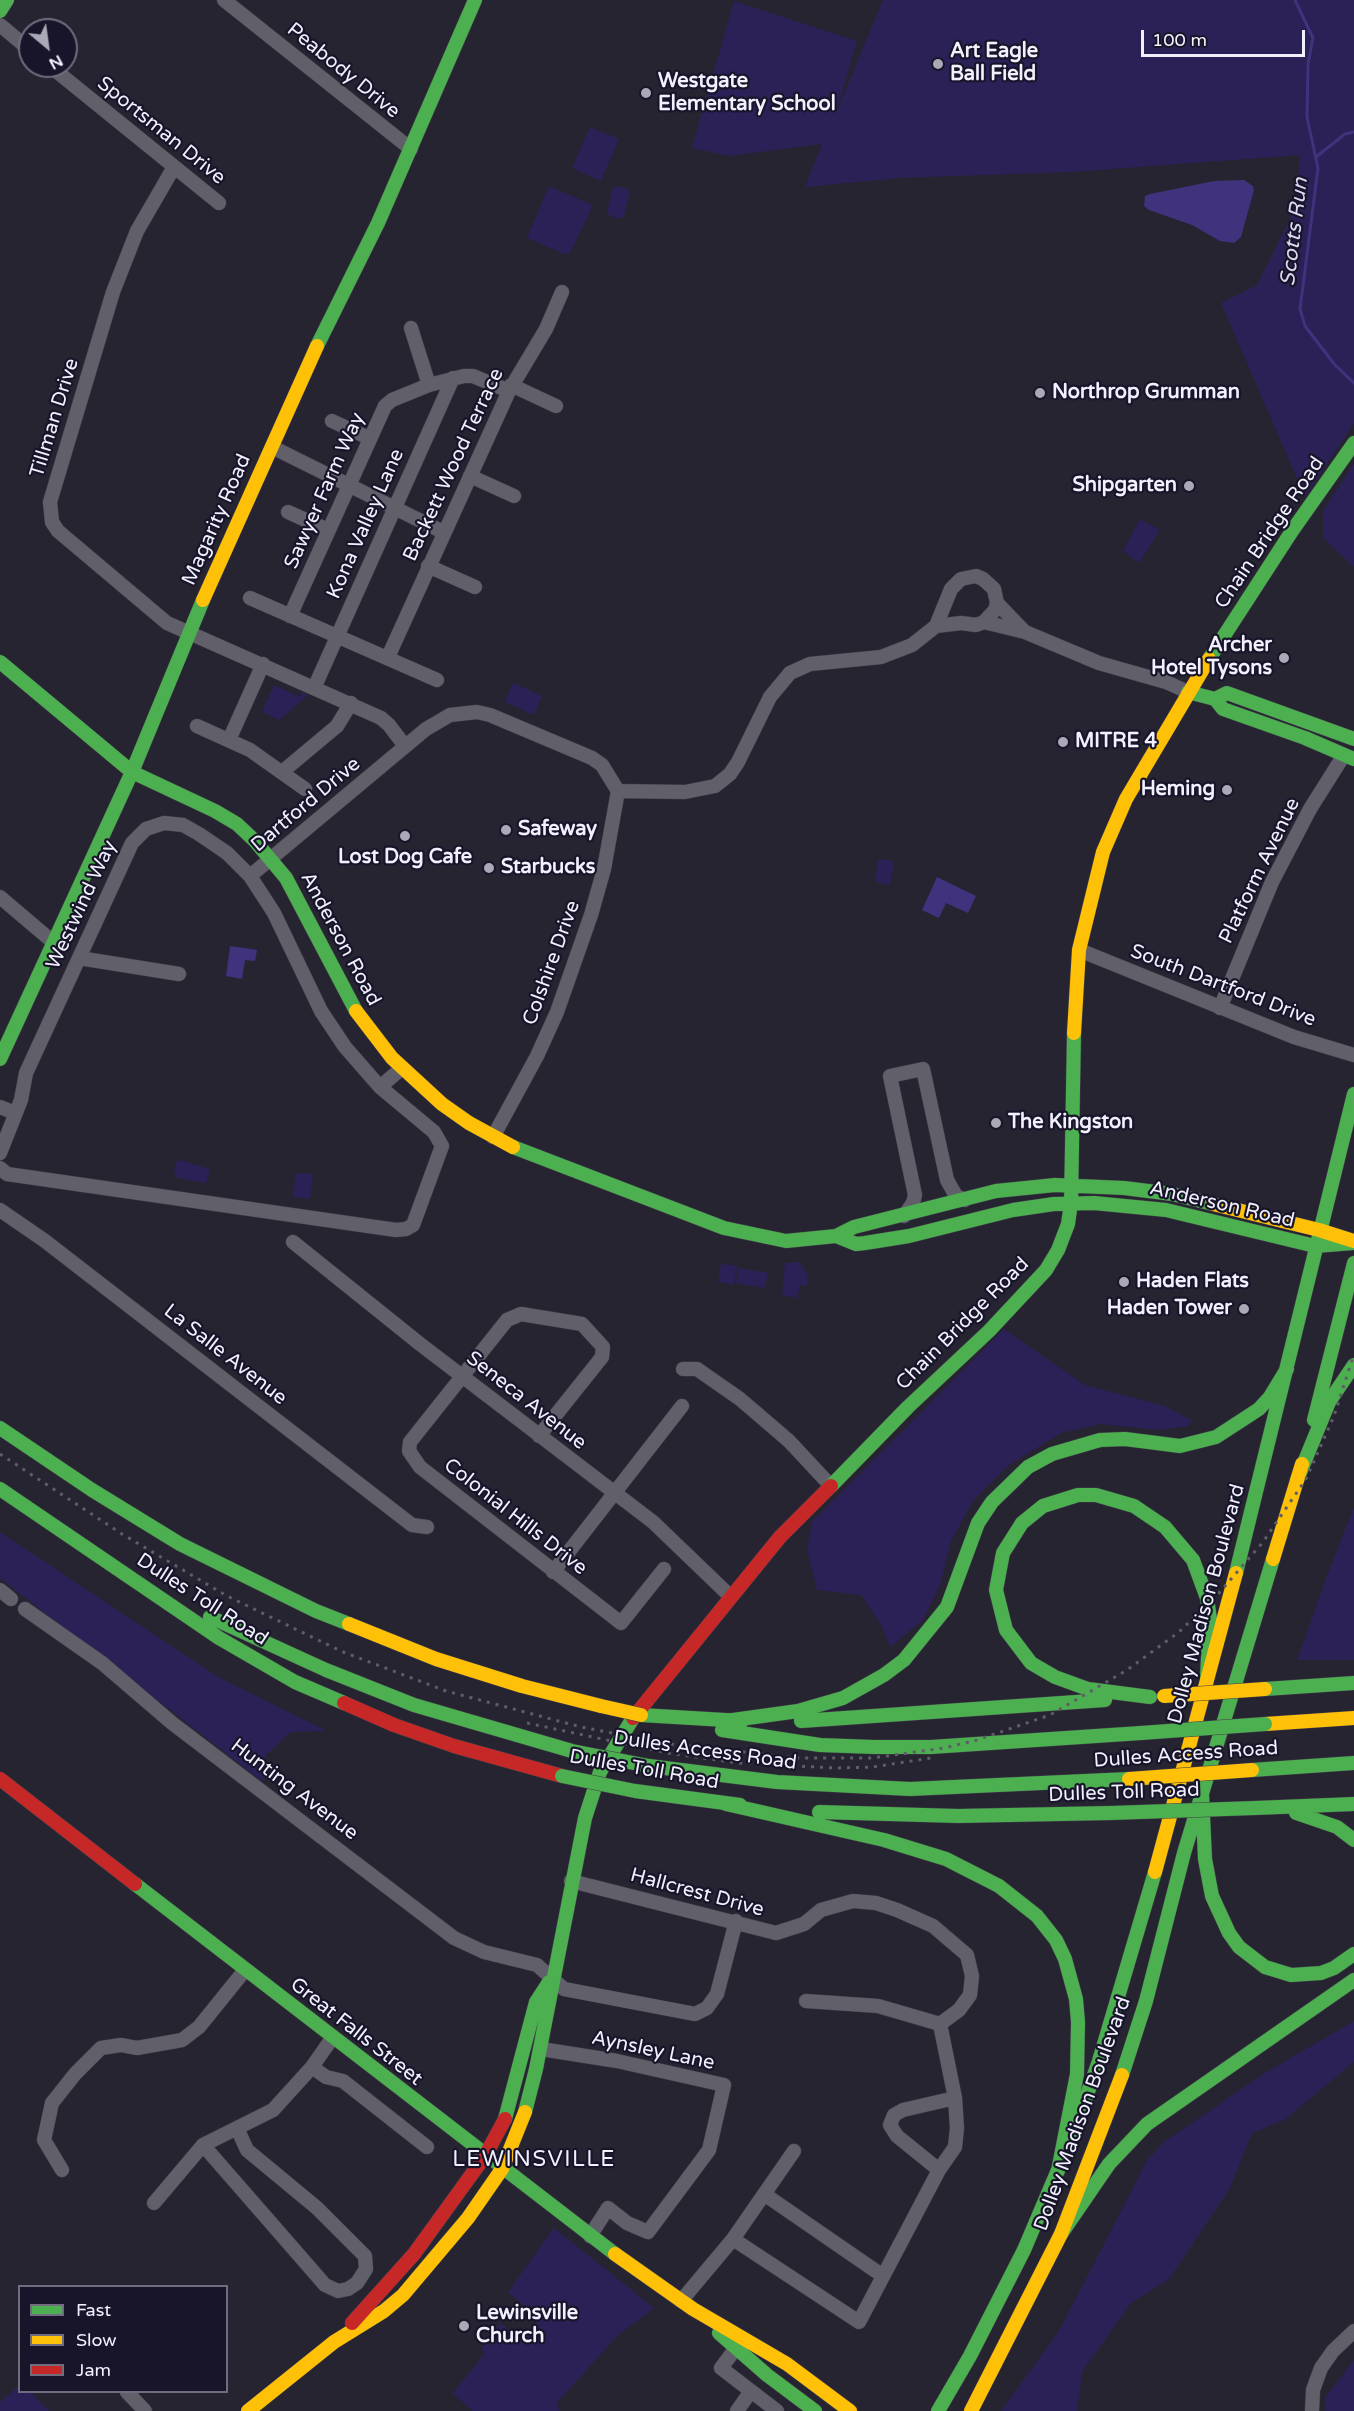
<!DOCTYPE html>
<html>
<head>
<meta charset="utf-8">
<style>
  body { margin:0 }
  #map { position:relative; width:1354px; height:2411px; overflow:hidden; background:#262431; font-family:"Varela Round",sans-serif }
  canvas { display:block }
  .legend { position:absolute; left:18px; top:2285px; width:210px; height:108px; box-sizing:border-box; background:#18152b; border:2px solid #6f6d7f; margin:0; padding:8px 10px; list-style:none; font-size:18px; color:#f1f0fd }
  .legend li { display:flex; align-items:center; gap:12px; height:30px }
  .legend b { width:30px; border:2px solid #6f6d7f }
  .north { position:absolute; left:18px; top:18px; width:60px; height:60px; box-sizing:border-box; background:#18152b; border:2px solid #6f6d7f; border-radius:50%; rotate:151deg; font-size:16px; font-weight:700; line-height:24px; text-align:center; color:#f1f0fd }
  .north::after { content:''; display:block; margin:auto; width:21px; height:27px; background:#aaa9b6; clip-path:polygon(50% 0,100% 100%,50% 72%,0 100%) }
  .scale { position:absolute; left:1141px; top:30px; width:164px; height:27px; box-sizing:border-box; border:3px solid #f1f0fd; border-top:0; padding-left:8px; font-size:18px; line-height:21px; white-space:nowrap; color:#f1f0fd; -webkit-text-stroke:4px #18152b; paint-order:stroke }
</style>
</head>
<body>
<div id="map">
<canvas width="1354" height="2411"></canvas>
<ul class="legend">
<li><b style="height:8px;background:#4caf50"></b>Fast</li>
<li><b style="height:8px;background:#ffc107"></b>Slow</li>
<li><b style="height:8px;background:#c62828"></b>Jam</li>
</ul>
<div class="north">N</div>
<div class="scale">100 m</div>
</div>
<script>
const ctx = document.querySelector('canvas').getContext('2d');
ctx.lineJoin = 'round';
function fillPath(path, color) { ctx.fillStyle = color; ctx.fill(path, 'evenodd'); }
const toPath = rows => new Path2D(rows.map(r => 'M' + r).join(''));
function stroke(path, color, width, dash) { ctx.strokeStyle = color; ctx.lineWidth = width; ctx.lineCap = dash ? 'butt' : 'round'; ctx.setLineDash(dash || []); ctx.stroke(path); }
function label(font, color, halo, rows, align = 'center') {
  ctx.font = font + ' "Varela Round",sans-serif'; ctx.lineWidth = 4.5; ctx.setLineDash([]); ctx.textBaseline = 'middle'; ctx.strokeStyle = halo; ctx.fillStyle = color; for (const [text, x, y, turn = 0] of rows) {
    ctx.save(); ctx.translate(x, y); ctx.rotate((+turn || 0) * Math.PI / 180); ctx.textAlign = isNaN(turn) ? turn : align; if (halo) ctx.strokeText(text, 0, 0); ctx.fillText(text, 0, 0); ctx.restore();
  }
}
fillPath(toPath([
  [883,0,1354,0,1354,423,1305,497,1221,303,1257,285,1296,207,1300,155,1071,172,899,178,805,187,822,144,729,156,692,148,734,1,857,41,836,113],
  [590,127,619,139,601,181,572,168],
  [549,186,593,205,570,253,564,254,527,238],
  [616,186,628,189,630,192,624,216,620,219,610,216,607,212,613,188],
  [1354,464,1354,567,1323,538,1323,511],
  [1140,519,1160,530,1139,563,1123,551],
  [513,683,542,696,534,715,505,702],
  [274,685,300,697,302,692,308,695,279,720,262,712],
  [878,859,894,861,890,885,875,882],
  [180,1160,210,1169,206,1183,177,1178,174,1171,176,1162],
  [296,1173,313,1174,310,1199,293,1197],
  [799,1262,808,1275,807,1286,800,1285,797,1298,782,1295,785,1263],
  [721,1264,737,1266,734,1285,718,1282],
  [738,1268,768,1273,765,1288,736,1283],
  [1004,1329,1085,1385,1165,1406,1192,1421,1188,1426,1158,1430,1100,1424,1061,1433,1009,1465,974,1499,951,1541,941,1582,923,1620,890,1647,881,1625,861,1595,817,1590,807,1550,812,1522],
  [1354,1507,1354,1660,1297,1660,1327,1576],
  [0,1532,218,1677,327,1731,291,1732,266,1755,263,1782,0,1578],
  [1354,2021,1354,2062,1284,2120,1252,2133,1230,2188,1169,2279,1131,2303,1082,2372,1077,2411,1001,2411,1059,2331,1148,2159,1164,2142,1265,2073],
  [554,2228,654,2308,618,2335,557,2403,559,2411,472,2411,453,2393,485,2353,481,2349,500,2323,522,2340,537,2321,533,2313,508,2292],
  [1354,2360,1354,2411,1326,2411,1325,2398],
  [19,2386,20,2392,31,2392,49,2411,0,2411,0,2402]
]), '#2c2156');
fillPath(toPath([
  [1244,180,1253,186,1254,190,1241,237,1234,243,1220,241,1192,225,1149,210,1144,206,1145,196,1150,194,1214,181],
  [937,877,976,896,968,913,946,903,939,918,922,910],
  [230,946,257,950,255,961,245,960,242,979,226,976]
]), '#41327d');
stroke(toPath([
  [1295,0,1313,38,1308,64,1307,117,1318,168,1300,309,1305,326,1335,365,1354,383],
  [1316,157,1345,134,1354,132]
]), '#41327d', 3);
const street = toPath([
  [224,0,411,149],
  [0,25,30,50],
  [50,66,219,203],
  [174,167,137,231,113,292,50,502,52,522,58,531,167,623,381,718,389,725,405,746],
  [411,328,429,385],
  [511,385,556,406],
  [332,421,369,438],
  [272,447,443,532],
  [470,476,514,496],
  [288,512,328,530],
  [428,566,475,587],
  [250,598,437,680],
  [997,603,1025,632],
  [290,616,385,406,392,400,429,385,464,376,473,376,509,391],
  [984,622,1025,632,1099,663,1166,682,1188,692],
  [388,657,509,391,546,329,562,292],
  [315,686,453,378],
  [197,726,250,750,305,789],
  [229,740,263,664],
  [282,772,337,726,351,703],
  [618,791,685,792,715,786,730,774,738,762,770,697,790,673,810,664,881,657,912,645,936,626,951,589,961,579,976,576,983,579,994,589,997,603,995,610,984,622,976,625,961,623,936,626],
  [250,876,426,729,450,715,477,712,490,715,592,758,602,765,618,791,604,869,591,915,557,1012,537,1056,493,1137],
  [0,897,53,942],
  [1079,950,1294,1037,1354,1055],
  [79,958,179,974],
  [1220,1008,1272,882,1310,809,1344,755],
  [380,1087,402,1068],
  [0,1107,15,1113],
  [0,1153,21,1100,26,1073,132,843,146,829,164,823,183,825,199,834,227,853,250,876,274,913,321,1011,345,1047,380,1087,434,1132,442,1146,413,1225,406,1229,396,1230,7,1174,0,1168],
  [0,1210,45,1241,412,1525,427,1527],
  [904,1216,913,1203,915,1195,890,1076,923,1069,947,1180,956,1196,965,1200],
  [293,1242,420,1344,653,1522,730,1596],
  [683,1369,697,1369,740,1399,789,1441,830,1485],
  [539,1436,602,1357,603,1347,582,1324,521,1314,507,1320,410,1442,409,1451,420,1467,621,1623,664,1569],
  [553,1572,682,1406],
  [0,1590,11,1599],
  [25,1609,102,1663,172,1723,454,1938,484,1952,537,1965,564,1989,695,2014,707,2008,717,1994,736,1921],
  [571,1881,776,1933,804,1924,821,1910,853,1901,876,1903,897,1910,933,1926,967,1955,972,1976,970,1995,959,2010,940,2024],
  [806,2001,878,2006,940,2024],
  [541,2049,617,2061,724,2085,709,2150,648,2232,627,2223,608,2208,590,2236],
  [312,2067,326,2077,343,2081,427,2147],
  [203,2145,325,2285,338,2291,348,2289,357,2283,366,2269,365,2256,317,2208,247,2150,237,2128],
  [62,2170,44,2140,52,2103,75,2074,101,2048,121,2045,137,2048,182,2040,199,2027,245,1970],
  [939,2170,897,2136,890,2125,894,2115,903,2110,955,2098],
  [764,2194,883,2276],
  [154,2203,203,2145,273,2110,312,2067,333,2037],
  [733,2239,859,2322,939,2170,955,2147,957,2128,955,2098,940,2024],
  [681,2301,733,2239,794,2151],
  [736,2348,721,2368,777,2411],
  [127,2392,145,2411],
  [737,2411,751,2391],
  [1312,2411,1313,2390,1321,2368,1333,2351,1354,2331]
]);
const fast = toPath([
  [0,11,7,0],
  [317,346,378,223,475,0],
  [1209,659,1292,531,1354,443],
  [0,662,132,772,215,811,237,824,255,841,286,878,356,1011],
  [1188,692,1215,699,1223,709,1305,738,1354,759],
  [1215,699,1227,693,1354,739],
  [0,1059,132,772,203,600],
  [513,1147,724,1228,786,1241,836,1236,854,1227,996,1191,1055,1185,1124,1188,1172,1194,1213,1204],
  [836,1236,856,1244,865,1243,909,1236,1013,1210,1054,1204,1094,1203,1166,1210,1315,1246,1354,1243],
  [1314,1420,1354,1263],
  [0,1428,92,1490,180,1544,316,1611,349,1624],
  [1297,1480,1329,1402,1354,1365],
  [831,1486,908,1407,989,1331,1046,1270,1058,1250,1068,1224,1071,1203,1074,1033],
  [0,1489,219,1638,295,1682,344,1703],
  [1236,1573,1354,1094],
  [210,1617,326,1670,414,1705,572,1751],
  [1265,1689,1354,1683],
  [1150,1697,1088,1689,1055,1677,1031,1663,1006,1630,996,1590,1003,1553,1022,1523,1043,1506,1078,1495,1096,1495,1134,1506,1165,1527,1193,1560,1207,1598,1210,1619,1207,1677],
  [641,1715,742,1721],
  [726,1721,798,1711,843,1698,884,1675,904,1660,947,1607,978,1523,992,1502,1028,1467,1052,1454,1100,1440,1125,1439,1180,1446,1216,1437,1259,1409,1270,1397,1287,1369],
  [801,1721,1105,1700],
  [722,1730,820,1745,874,1747,931,1747,1141,1733],
  [649,1766,777,1782,910,1789,1129,1779],
  [1252,1770,1354,1763],
  [635,1791,740,1805],
  [1202,1793,1205,1859,1212,1896,1229,1933,1239,1947,1265,1967,1291,1975,1321,1973,1334,1968,1354,1954],
  [726,1804,884,1840,946,1859,999,1886,1037,1916,1056,1940,1065,1959,1076,1999,1078,2022,1077,2074,1058,2171],
  [1255,1808,1354,1804],
  [819,1812,958,1816,1111,1813],
  [1296,1813,1337,1827,1354,1840],
  [135,1884,615,2254],
  [1122,2075,1146,2001,1184,1853,1273,1559],
  [525,2112,536,2069,585,1818,600,1772,633,1718],
  [505,2119,536,2002,549,1982],
  [1061,2234,1109,2164,1147,2124,1354,1980],
  [719,2333,767,2375,815,2411],
  [938,2411,970,2356,1024,2250,1072,2137,1099,2061,1155,1872]
]);
const slow = toPath([
  [203,600,317,346],
  [356,1011,392,1058,442,1104,469,1123,513,1147],
  [1074,1033,1079,950,1103,852,1126,799,1209,659],
  [1213,1204,1319,1230],
  [1319,1230,1354,1241],
  [1273,1559,1302,1464],
  [349,1624,436,1659,522,1686,601,1706],
  [1265,1724,1354,1718],
  [1155,1872,1236,1573],
  [615,2254,693,2309,787,2364,850,2411],
  [248,2411,334,2342,384,2311,403,2295,468,2218,502,2169,525,2112],
  [971,2411,1061,2234,1122,2075]
]);
const jam = toPath([
  [344,1703,394,1725,454,1746,562,1776],
  [633,1718,780,1537,831,1486],
  [0,1779,135,1884],
  [352,2323,414,2254,485,2156,505,2119]
]);
stroke(street, '#413f49', 15);
stroke(fast, '#413f49', 15);
stroke(slow, '#413f49', 15);
stroke(jam, '#413f49', 15);
stroke(street, '#61606a', 14);
stroke(fast, '#4caf50', 14);
stroke(slow, '#ffc107', 14);
stroke(jam, '#c62828', 14);
stroke(toPath([
  [0,1454,122,1534,227,1596,343,1652,446,1691,581,1727,670,1744,800,1758,872,1758,944,1748,977,1740,1050,1715,1127,1670,1179,1632,1219,1593,1263,1542,1306,1479,1334,1416,1354,1354],
  [527,1723,668,1753,739,1763,836,1768,873,1767,931,1758]
]), '#5e5d68', 3, [3, 6]);
const fastBridge = toPath([
  [1141,1733,1265,1724],
  [572,1751,649,1766],
  [562,1776,635,1791],
  [1111,1813,1255,1808]
]);
const slowBridge = toPath([
  [1164,1696,1265,1689],
  [601,1706,641,1715],
  [1129,1779,1252,1770]
]);
stroke(fastBridge, '#413f49', 15, []);
stroke(slowBridge, '#413f49', 15, []);
stroke(fastBridge, '#4caf50', 14);
stroke(slowBridge, '#ffc107', 14);
for (const [x, y, r, color] of [
  [938,64,6,"#aaa9b6"],
  [646,93,6,"#aaa9b6"],
  [1040,393,6,"#aaa9b6"],
  [1189,486,6,"#aaa9b6"],
  [1284,658,6,"#aaa9b6"],
  [1063,742,6,"#aaa9b6"],
  [1227,790,6,"#aaa9b6"],
  [506,830,6,"#aaa9b6"],
  [405,836,6,"#aaa9b6"],
  [489,868,6,"#aaa9b6"],
  [996,1123,6,"#aaa9b6"],
  [1124,1282,6,"#aaa9b6"],
  [1244,1309,6,"#aaa9b6"],
  [464,2326,6,"#aaa9b6"]
]) { const dot = new Path2D(); dot.arc(x, y, r, 0, 2 * Math.PI); ctx.fillStyle = color; ctx.fill(dot); stroke(dot, '#18152b', 2); }
label('bold 20px', '#f1f0fd', '#18152b', [
  ["Art Eagle",950,52],
  ["Ball Field",950,75],
  ["Westgate",658,82],
  ["Elementary School",658,105],
  ["Northrop Grumman",1052,393],
  ["Shipgarten",1177,486,"right"],
  ["Archer",1272,646,"right"],
  ["Hotel Tysons",1272,669,"right"],
  ["MITRE 4",1075,742],
  ["Heming",1215,790,"right"],
  ["Safeway",518,830],
  ["Lost Dog Cafe",405,858,"center"],
  ["Starbucks",501,868],
  ["The Kingston",1008,1123],
  ["Haden Flats",1136,1282],
  ["Haden Tower",1232,1309,"right"],
  ["Lewinsville",476,2314],
  ["Church",476,2337]
], 'left');
label('20px', '#f1f0fd', '#18152b', [
  ["Peabody Drive",343,71,39],
  ["Sportsman Drive",161,131,39],
  ["Tillman Drive",55,418,-73],
  ["Backett Wood Terrace",454,465,-65],
  ["Sawyer Farm Way",325,491,-66],
  ["Magarity Road",217,520,-66],
  ["Kona Valley Lane",366,524,-66],
  ["Chain Bridge Road",1270,533,-56],
  ["Dartford Drive",306,805,-40],
  ["Platform Avenue",1260,871,-64],
  ["Westwind Way",82,905,-65],
  ["Anderson Road",340,939,62],
  ["Colshire Drive",552,963,-70],
  ["South Dartford Drive",1223,986,21],
  ["Anderson Road",1222,1205,13],
  ["Chain Bridge Road",963,1324,-45],
  ["La Salle Avenue",225,1355,38],
  ["Seneca Avenue",526,1401,38],
  ["Colonial Hills Drive",515,1517,38],
  ["Dulles Toll Road",202,1600,33],
  ["Dolley Madison Boulevard",1207,1604,-75],
  ["Dulles Access Road",705,1751,8],
  ["Dulles Access Road",1186,1755,-4],
  ["Dulles Toll Road",644,1770,10],
  ["Hunting Avenue",294,1790,37],
  ["Dulles Toll Road",1124,1793,-2],
  ["Hallcrest Drive",697,1893,15],
  ["Great Falls Street",356,2032,38],
  ["Aynsley Lane",653,2051,12],
  ["Dolley Madison Boulevard",1083,2114,-70]
]);
label('italic 21px', '#dad9f0', '#18152b', [
  ["Scotts Run",1295,232,-83]
]);
ctx.letterSpacing = '1.5px';
label('22px', '#f1f0fd', '#18152b', [
  ["LEWINSVILLE",534,2160]
]);
ctx.letterSpacing = '0px';
</script>
</body>
</html>
